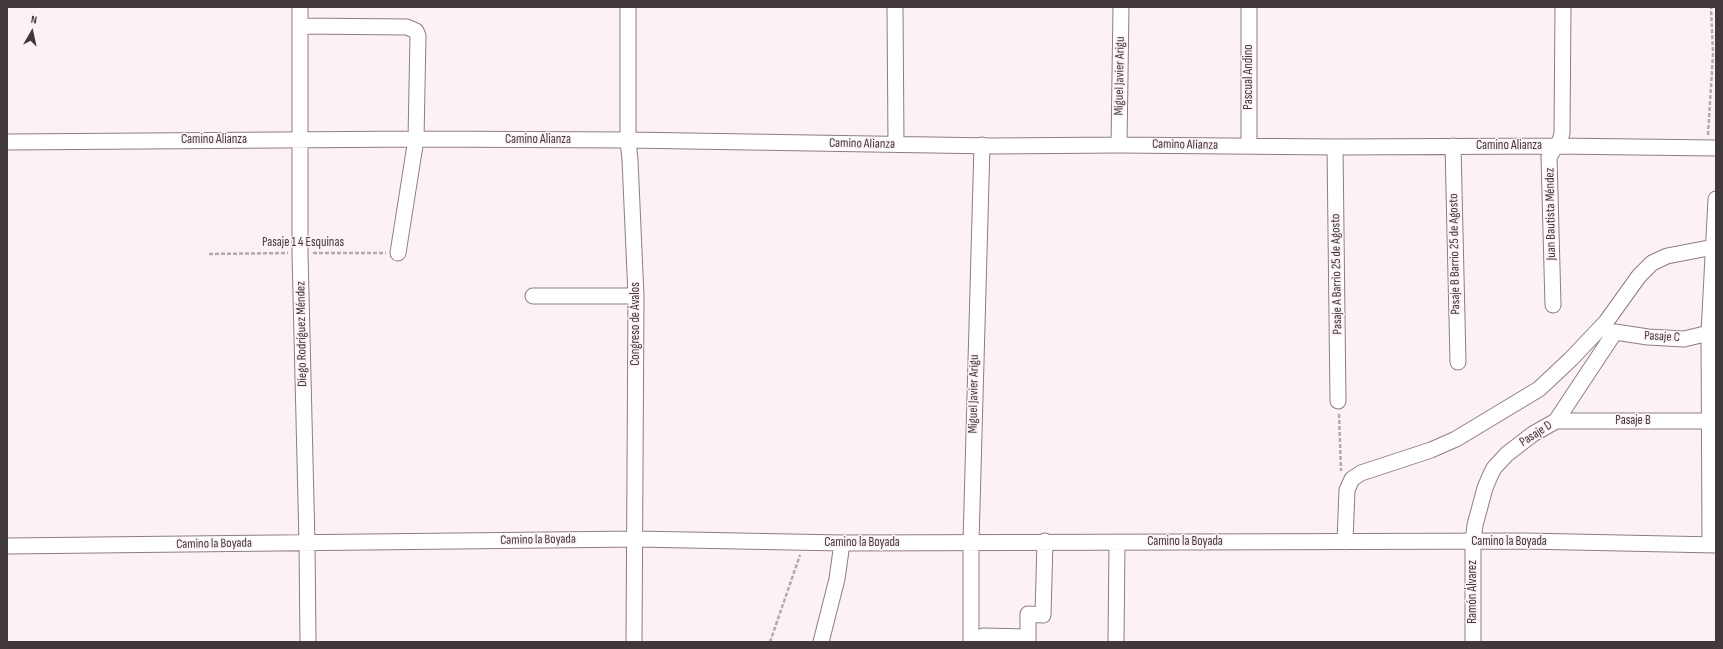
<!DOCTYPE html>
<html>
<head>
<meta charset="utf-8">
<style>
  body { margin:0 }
  #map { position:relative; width:1723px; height:649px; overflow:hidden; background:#fcf2f6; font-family:"Sofia Sans Condensed",sans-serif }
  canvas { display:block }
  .frame { position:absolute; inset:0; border:8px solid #41383c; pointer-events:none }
  .north { position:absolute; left:12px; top:12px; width:40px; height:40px; -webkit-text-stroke:3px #fcf2f6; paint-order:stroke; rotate:9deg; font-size:11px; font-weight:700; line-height:16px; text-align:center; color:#41383c }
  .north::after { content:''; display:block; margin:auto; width:14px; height:18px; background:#41383c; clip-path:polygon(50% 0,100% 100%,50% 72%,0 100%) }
</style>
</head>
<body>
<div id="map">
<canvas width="1723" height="649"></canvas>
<div class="frame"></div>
<div class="north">N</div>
</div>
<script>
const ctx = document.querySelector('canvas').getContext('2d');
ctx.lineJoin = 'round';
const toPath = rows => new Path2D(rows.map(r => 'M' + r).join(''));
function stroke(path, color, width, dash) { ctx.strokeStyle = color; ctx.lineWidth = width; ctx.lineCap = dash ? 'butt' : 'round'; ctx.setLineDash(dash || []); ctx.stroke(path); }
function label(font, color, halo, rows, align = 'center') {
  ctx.font = font + ' "Sofia Sans Condensed",sans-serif'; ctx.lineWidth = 3; ctx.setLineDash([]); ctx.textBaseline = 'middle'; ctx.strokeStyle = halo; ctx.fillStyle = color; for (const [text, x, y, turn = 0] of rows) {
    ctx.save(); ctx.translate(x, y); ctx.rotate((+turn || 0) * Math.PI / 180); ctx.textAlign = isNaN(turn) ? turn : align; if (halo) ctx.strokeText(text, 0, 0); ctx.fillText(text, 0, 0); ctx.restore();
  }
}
const minor = toPath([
  [300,7,300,253,307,543,308,642],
  [628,7,628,140,630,160,636,296,634,642],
  [895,7,896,144],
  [1249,7,1249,146],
  [301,26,407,27,416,31,418,36,416,139,398,253],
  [7,142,416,139,628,140,993,146,1119,145,1335,147,1556,146,1716,148],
  [1119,145,1121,7],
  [1453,146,1458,362],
  [1335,147,1338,401],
  [533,296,636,296],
  [1553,305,1549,157,1556,146,1560,141,1562,133,1563,7],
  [1615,332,1648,337,1684,339,1709,333],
  [1556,421,1709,421],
  [1345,542,1347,490,1352,479,1361,473,1431,450,1456,439,1539,389,1571,359,1606,322,1639,276,1652,263,1667,256,1714,247],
  [1710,545,1709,333,1716,199],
  [7,546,636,539,842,543,1525,541,1716,545],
  [983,636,1028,637],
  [821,642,837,579,842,543],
  [971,642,971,542,982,145],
  [1028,642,1028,614,1043,615,1045,541],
  [1116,642,1117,542],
  [1473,642,1473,542,1475,525,1485,488,1490,476,1494,468,1507,454,1533,434,1556,421,1615,332]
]);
stroke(minor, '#907b84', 17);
stroke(toPath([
  [1708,135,1713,54,1711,7],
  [313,253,386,253],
  [209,254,288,253],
  [1339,414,1341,471],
  [770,642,800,555]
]), '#b4aaae', 2.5, [4, 2]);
stroke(minor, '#fff', 15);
label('13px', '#41383c', '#fcf2f6', [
  ["Miguel Javier Arigu",1120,76,-89],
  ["Pascual Andino",1249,77,-90],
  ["Camino Alianza",214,140],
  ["Camino Alianza",538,140],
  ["Camino Alianza",862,144,1],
  ["Camino Alianza",1185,145,1],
  ["Camino Alianza",1509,146],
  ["Juan Bautista Méndez",1551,214,-91],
  ["Pasaje 1 4 Esquinas",303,243],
  ["Pasaje B Barrio 25 de Agosto",1455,254,-91],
  ["Pasaje A Barrio 25 de Agosto",1337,274,-91],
  ["Congreso de Ávalos",636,324,-90],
  ["Diego Rodríguez Méndez",302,334,-91],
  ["Pasaje C",1662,337,3],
  ["Miguel Javier Arigu",974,394,-89],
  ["Pasaje B",1633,421],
  ["Pasaje D",1536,434,-33],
  ["Camino la Boyada",538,540,-1],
  ["Camino la Boyada",1185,542],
  ["Camino la Boyada",1509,542],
  ["Camino la Boyada",862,543],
  ["Camino la Boyada",214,544,-1],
  ["Ramón Álvarez",1473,592,-90]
]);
</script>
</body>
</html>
